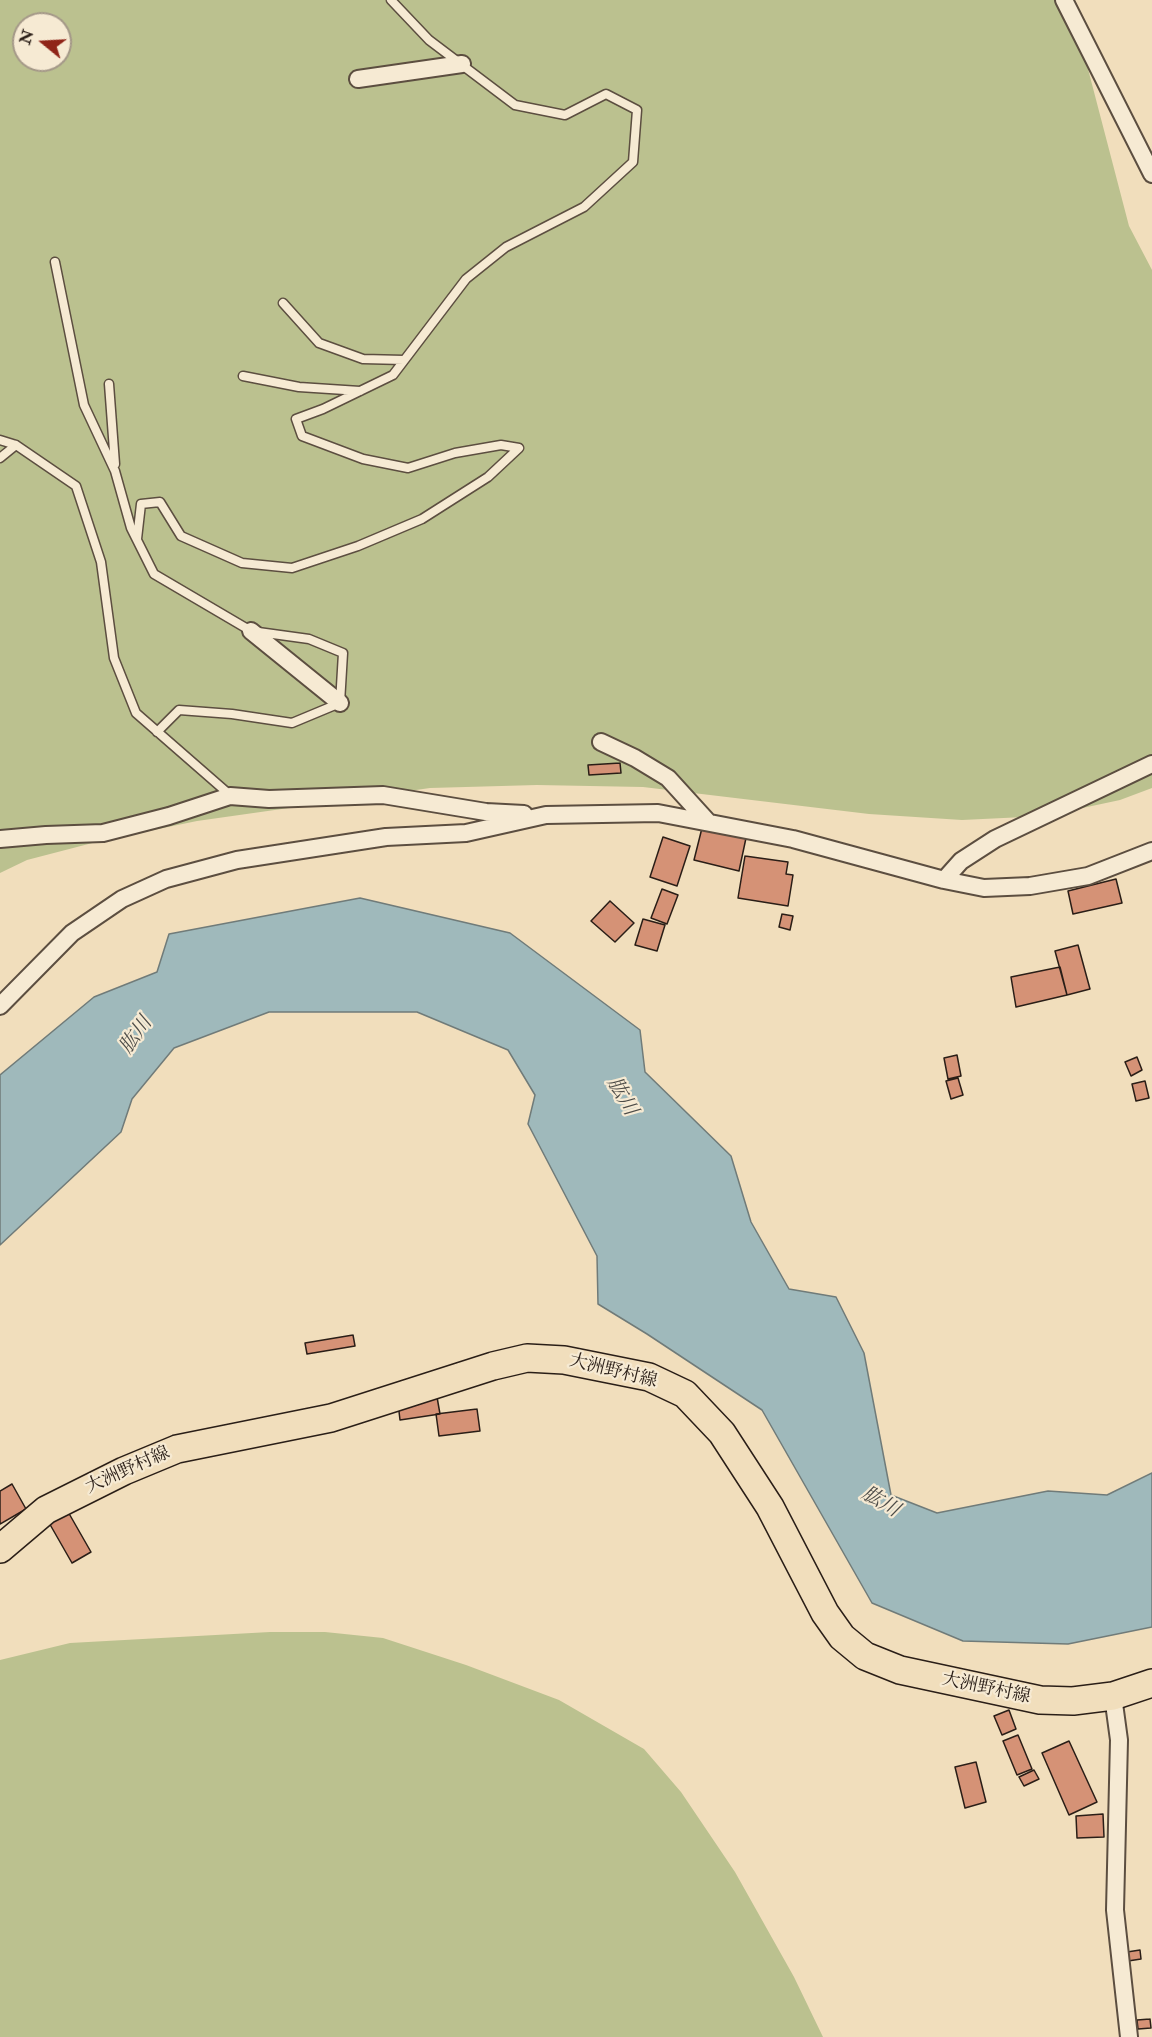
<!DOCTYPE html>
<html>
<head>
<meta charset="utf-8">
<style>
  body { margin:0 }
  #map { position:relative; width:1152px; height:2037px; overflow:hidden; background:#f1debc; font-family:"IM FELL Double Pica",serif }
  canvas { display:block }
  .north { position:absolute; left:12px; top:12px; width:60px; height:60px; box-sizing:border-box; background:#f6ead3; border:2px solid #a49888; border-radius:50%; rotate:288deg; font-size:16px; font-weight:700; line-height:24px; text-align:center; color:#2a1e17 }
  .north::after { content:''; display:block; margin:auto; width:21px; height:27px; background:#8f2418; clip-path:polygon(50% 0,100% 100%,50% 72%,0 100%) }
</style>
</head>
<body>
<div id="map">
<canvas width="1152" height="2037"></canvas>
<div class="north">N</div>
</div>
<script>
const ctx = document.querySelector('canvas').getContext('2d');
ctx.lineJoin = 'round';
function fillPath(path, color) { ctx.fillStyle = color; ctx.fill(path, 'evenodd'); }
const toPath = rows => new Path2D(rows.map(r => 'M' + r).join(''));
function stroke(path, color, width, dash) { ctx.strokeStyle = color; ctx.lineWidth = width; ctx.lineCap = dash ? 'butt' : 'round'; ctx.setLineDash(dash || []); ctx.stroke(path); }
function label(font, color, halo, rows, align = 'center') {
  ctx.font = font + ' "IM FELL Double Pica","Noto Serif JP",serif'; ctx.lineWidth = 4.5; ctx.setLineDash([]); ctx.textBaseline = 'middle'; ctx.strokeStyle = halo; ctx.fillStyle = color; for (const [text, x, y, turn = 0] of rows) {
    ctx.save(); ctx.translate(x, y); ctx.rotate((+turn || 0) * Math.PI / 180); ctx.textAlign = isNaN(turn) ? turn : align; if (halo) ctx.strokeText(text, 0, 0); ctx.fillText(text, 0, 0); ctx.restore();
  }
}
fillPath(toPath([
  [0,0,1070,0,1129,226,1152,270,1152,788,1120,800,1045,816,962,820,869,814,643,787,537,785,430,788,197,821,100,841,27,860,0,873],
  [24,24,60,24,60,60,24,60],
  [270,1632,325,1632,383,1638,466,1665,559,1700,644,1749,681,1792,735,1872,794,1977,823,2037,0,2037,0,1660,70,1643]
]), '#bbc18f');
const water = toPath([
  [360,898,510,933,640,1030,645,1072,731,1156,751,1222,789,1289,836,1297,864,1353,891,1495,937,1513,1048,1491,1107,1495,1152,1473,1152,1627,1068,1644,963,1641,872,1603,762,1410,647,1334,598,1304,597,1256,528,1124,535,1095,508,1050,417,1012,269,1012,174,1048,132,1099,121,1132,0,1245,0,1075,94,997,157,972,169,934,360,898]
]);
fillPath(water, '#9fb9bb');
stroke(water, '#707b79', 1.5);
const building = toPath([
  [620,763,621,773,589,775,588,765,620,763],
  [702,828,746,838,739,871,694,860,702,828],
  [663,837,690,846,677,886,650,877,663,837],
  [745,856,788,862,786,874,793,875,788,906,738,898,745,856],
  [1116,879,1122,903,1073,914,1068,891,1116,879],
  [662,889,678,895,667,924,651,918,662,889],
  [610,901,634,923,615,942,591,921,610,901],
  [782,914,793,916,790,930,779,927,782,914],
  [643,919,665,925,657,951,635,945,643,919],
  [1078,945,1090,989,1067,995,1055,951,1078,945],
  [1060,967,1067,995,1016,1007,1011,977,1060,967],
  [957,1055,961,1076,948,1079,944,1058,957,1055],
  [1137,1057,1142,1070,1131,1076,1125,1062,1137,1057],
  [958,1078,963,1095,951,1099,946,1081,958,1078],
  [1145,1081,1149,1098,1136,1101,1132,1084,1145,1081],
  [353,1335,355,1346,307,1354,305,1343,353,1335],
  [437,1397,440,1414,400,1420,398,1403,437,1397],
  [477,1409,480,1431,439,1436,436,1414,477,1409],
  [12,1484,26,1509,0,1524,0,1491,12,1484],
  [67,1510,91,1552,72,1563,48,1521,67,1510],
  [1009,1710,1016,1729,1002,1735,994,1716,1009,1710],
  [1018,1735,1032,1769,1017,1775,1003,1741,1018,1735],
  [1069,1741,1097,1802,1069,1815,1042,1753,1069,1741],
  [976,1762,986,1802,965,1808,955,1767,976,1762],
  [1034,1770,1039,1779,1024,1786,1019,1777,1034,1770],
  [1103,1814,1104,1837,1077,1838,1076,1816,1103,1814],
  [1140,1950,1141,1959,1128,1961,1127,1952,1140,1950],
  [1150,2019,1151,2028,1138,2029,1137,2020,1150,2019]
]);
fillPath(building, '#d59276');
stroke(building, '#2a1e17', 1.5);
const lane = toPath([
  [55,262,84,405,115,471,131,528,154,574,251,631,309,639,343,653,340,703,292,723,232,714,179,710,157,732],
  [283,303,319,343,363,359,404,360],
  [243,376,299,387,360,391],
  [109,384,115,464],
  [0,440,16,445,76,486,101,562,114,658,136,713,230,795],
  [0,458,16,445],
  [137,539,141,504,160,502,181,536,242,563,292,568,358,546,422,519,488,477,519,448,501,445,455,453,408,468,363,459,302,436,296,419,323,409,393,375,466,279,506,247,584,207,633,162,637,110,606,94,565,115,515,105,429,40,391,0]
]);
const street = toPath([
  [1064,0,1152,174],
  [358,79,462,64],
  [251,631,340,703],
  [601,742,635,758,668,778,708,822],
  [0,839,46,835,103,833,169,816,230,796,269,799,383,795,486,812,524,814],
  [944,880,961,861,995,839,1152,764],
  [0,1006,72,933,122,899,166,879,237,860,386,837,466,833,546,815,658,813,793,839,944,880,984,888,1030,886,1088,876,1152,851],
  [1113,1696,1119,1740,1115,1910,1129,2037]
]);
const primary = toPath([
  [0,1549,46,1510,124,1471,177,1449,331,1418,493,1366,527,1358,564,1360,649,1377,685,1394,722,1433,770,1507,825,1613,842,1637,865,1656,900,1670,1040,1700,1073,1701,1113,1696,1152,1683]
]);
stroke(lane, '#5c4e40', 11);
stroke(street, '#5c4e40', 20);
stroke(primary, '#2a1e17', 30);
stroke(lane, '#f6ead3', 8);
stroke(street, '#f6ead3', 16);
stroke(primary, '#f1debc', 27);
label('18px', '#2a1e17', '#f6ead3', [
  ["大洲野村線",613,1372,14],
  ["大洲野村線",128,1471,-24],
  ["大洲野村線",986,1689,12]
]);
label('italic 20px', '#4d4c48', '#f6ead3', [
  ["肱川",137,1036,-55],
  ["肱川",621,1097,60],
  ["肱川",880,1503,30]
]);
</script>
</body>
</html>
